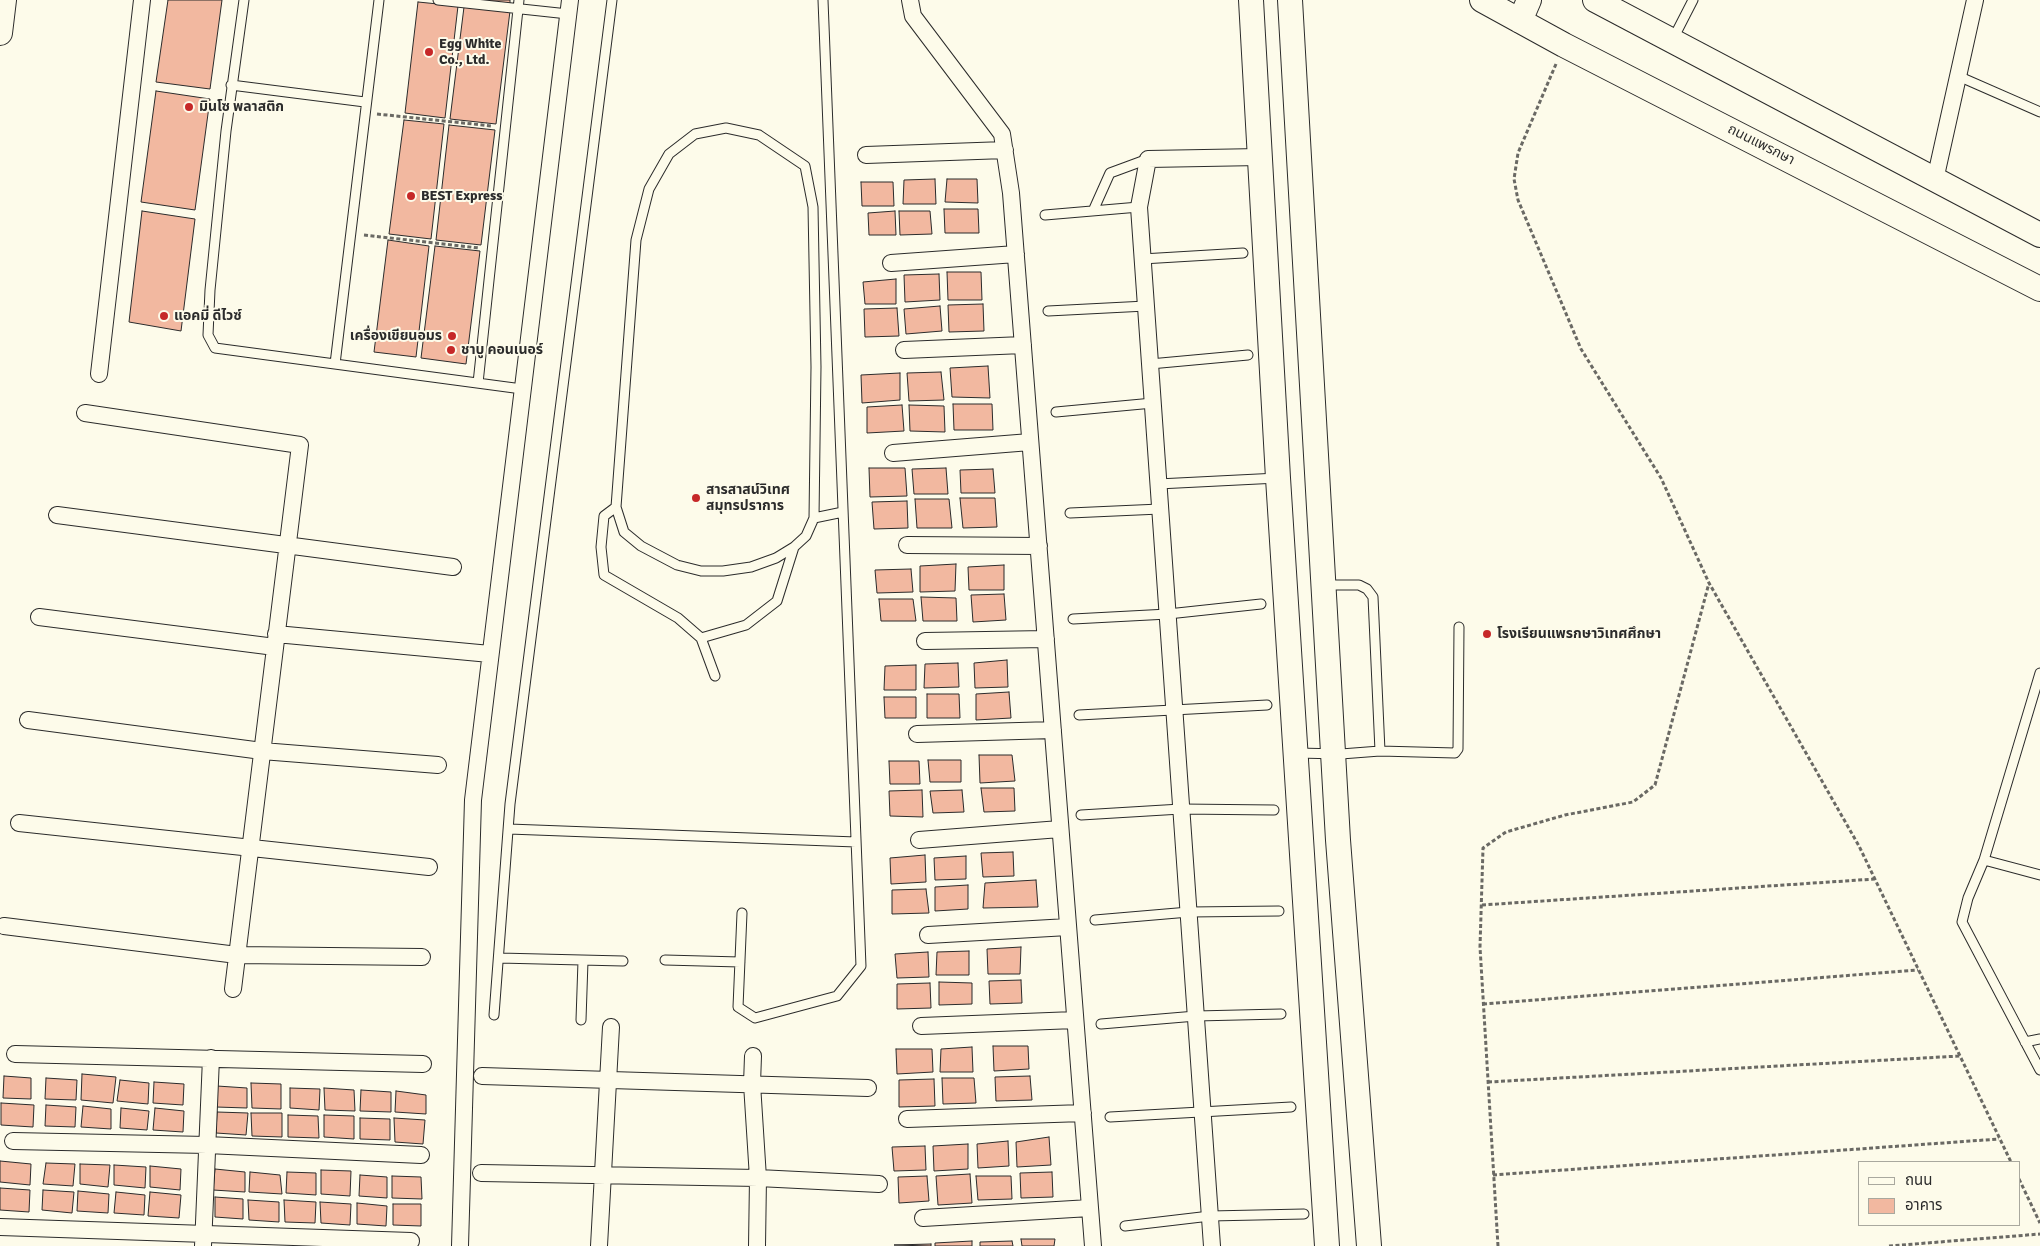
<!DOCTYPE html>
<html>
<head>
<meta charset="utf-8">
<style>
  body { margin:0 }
  #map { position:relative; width:2040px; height:1246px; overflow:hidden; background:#fdfbea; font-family:Signika,"Noto Sans Thai",sans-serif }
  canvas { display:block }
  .legend { position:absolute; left:1858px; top:1161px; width:162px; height:65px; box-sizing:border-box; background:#fdfbea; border:1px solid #a9a89e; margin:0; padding:6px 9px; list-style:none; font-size:15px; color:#2b2b2b }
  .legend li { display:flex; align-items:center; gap:10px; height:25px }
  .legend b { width:25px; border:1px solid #a9a89e }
</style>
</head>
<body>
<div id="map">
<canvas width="2040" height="1246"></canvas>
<ul class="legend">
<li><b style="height:6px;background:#fdfbea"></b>ถนน</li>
<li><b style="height:14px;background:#f2b8a0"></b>อาคาร</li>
</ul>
</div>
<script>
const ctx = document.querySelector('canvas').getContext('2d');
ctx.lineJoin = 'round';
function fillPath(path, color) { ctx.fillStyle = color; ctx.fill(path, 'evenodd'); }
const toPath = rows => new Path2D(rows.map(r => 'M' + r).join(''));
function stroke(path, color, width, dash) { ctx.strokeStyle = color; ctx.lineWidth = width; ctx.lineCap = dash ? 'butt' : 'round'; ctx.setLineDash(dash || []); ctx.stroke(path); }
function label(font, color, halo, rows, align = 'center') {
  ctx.font = font + ' Signika,"Noto Sans Thai",sans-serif'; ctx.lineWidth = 4; ctx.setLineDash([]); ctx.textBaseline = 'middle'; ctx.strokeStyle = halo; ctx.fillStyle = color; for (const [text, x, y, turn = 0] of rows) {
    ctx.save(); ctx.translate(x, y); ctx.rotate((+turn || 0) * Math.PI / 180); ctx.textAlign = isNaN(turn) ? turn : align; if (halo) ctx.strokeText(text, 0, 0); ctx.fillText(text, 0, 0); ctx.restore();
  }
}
const building = toPath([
  [168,0,222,0,210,89,156,82,168,0],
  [474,0,510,0,510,4,474,0],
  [418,2,458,6,445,118,405,113,418,2],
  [464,7,510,11,496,124,450,119,464,7],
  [156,91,210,99,195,210,141,202,156,91],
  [404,120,444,124,431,239,389,234,404,120],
  [449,125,495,130,481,245,436,240,449,125],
  [935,179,936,204,903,204,904,180,935,179],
  [947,179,977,179,978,203,945,202,947,179],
  [861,182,893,182,894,206,862,206,861,182],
  [944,209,978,209,979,233,945,233,944,209],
  [142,211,195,219,181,331,129,322,142,211],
  [895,211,896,235,869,235,868,213,895,211],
  [899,211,930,211,932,234,900,235,899,211],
  [388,240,429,246,416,357,374,352,388,240],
  [435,246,480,251,466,364,421,358,435,246],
  [947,272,981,272,982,300,948,300,947,272],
  [939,274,940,300,905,302,904,275,939,274],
  [896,279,896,304,865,304,863,282,896,279],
  [983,304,984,331,949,332,948,305,983,304],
  [940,306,942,331,906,334,904,309,940,306],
  [897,308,899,336,865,337,864,309,897,308],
  [988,366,990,398,952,397,950,368,988,366],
  [941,372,944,400,909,401,907,373,941,372],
  [900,373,900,400,862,403,861,375,900,373],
  [953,404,992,404,993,430,954,430,953,404],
  [902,405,904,431,867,433,867,407,902,405],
  [909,405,944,406,945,432,910,431,909,405],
  [869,468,905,468,907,496,870,497,869,468],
  [946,468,948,494,914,494,912,469,946,468],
  [993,469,995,493,961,493,960,470,993,469],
  [960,498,995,498,997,527,963,528,960,498],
  [915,499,949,499,952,528,917,528,915,499],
  [907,501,908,528,874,529,872,502,907,501],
  [956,564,955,591,920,592,920,566,956,564],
  [1004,565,1004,590,969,590,968,567,1004,565],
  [911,569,913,592,877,593,875,570,911,569],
  [1004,594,1006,620,973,622,971,595,1004,594],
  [921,597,956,598,957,621,923,621,921,597],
  [879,599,913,599,916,621,881,621,879,599],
  [1007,660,1008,687,975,688,974,663,1007,660],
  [958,663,959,687,924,688,925,664,958,663],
  [916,665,916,690,884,690,885,666,916,665],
  [1009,692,1011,718,976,720,976,694,1009,692],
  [927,694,959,694,960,718,927,718,927,694],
  [884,697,916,697,916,718,885,718,884,697],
  [979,755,1012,755,1015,781,980,783,979,755],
  [928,760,961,760,961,782,930,782,928,760],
  [889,761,919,761,920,784,890,784,889,761],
  [981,788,1014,788,1015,811,984,812,981,788],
  [922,790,923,817,890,816,889,791,922,790],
  [962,790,964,812,933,813,930,791,962,790],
  [1013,852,1014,876,983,877,981,853,1013,852],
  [925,855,926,882,891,884,890,858,925,855],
  [966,856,966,879,935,880,934,858,966,856],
  [1036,880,1038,907,983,908,985,883,1036,880],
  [968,885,968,909,935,911,935,887,968,885],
  [926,889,929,913,892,914,892,890,926,889],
  [1021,947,1020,974,988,974,987,949,1021,947],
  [969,951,969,975,936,975,937,952,969,951],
  [928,952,929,977,897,978,895,954,928,952],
  [1021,980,1022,1003,990,1004,989,981,1021,980],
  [939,982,972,983,972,1004,939,1005,939,982],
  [930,983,931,1008,897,1009,897,984,930,983],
  [993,1046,1028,1046,1029,1069,994,1071,993,1046],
  [972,1047,973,1072,940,1072,941,1049,972,1047],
  [896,1049,932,1049,933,1072,897,1074,896,1049],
  [82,1074,116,1077,113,1103,81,1100,82,1074],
  [4,1076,31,1078,31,1099,3,1098,4,1076],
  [1030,1076,1032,1100,996,1101,995,1077,1030,1076],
  [46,1078,77,1080,76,1100,45,1099,46,1078],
  [942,1078,974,1078,976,1103,943,1104,942,1078],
  [934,1079,935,1106,899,1107,899,1080,934,1079],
  [120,1080,149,1083,148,1104,117,1101,120,1080],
  [154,1082,184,1084,183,1105,153,1103,154,1082],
  [251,1083,281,1084,281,1109,252,1108,251,1083],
  [217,1086,247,1088,247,1108,216,1107,217,1086],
  [290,1088,320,1089,319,1110,290,1108,290,1088],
  [324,1088,354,1090,355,1111,325,1110,324,1088],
  [361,1090,391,1092,391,1112,360,1111,361,1090],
  [396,1091,426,1095,426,1114,395,1112,396,1091],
  [1,1103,34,1105,33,1127,1,1125,1,1103],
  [46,1105,76,1107,75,1127,45,1126,46,1105],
  [83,1106,111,1109,111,1129,81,1127,83,1106],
  [121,1108,149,1111,147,1130,120,1128,121,1108],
  [155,1108,184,1111,183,1132,153,1130,155,1108],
  [217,1112,248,1113,246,1135,216,1133,217,1112],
  [251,1113,282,1113,282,1137,252,1136,251,1113],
  [288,1115,318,1116,319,1138,288,1137,288,1115],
  [324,1115,354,1116,354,1139,324,1137,324,1115],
  [360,1118,390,1119,390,1140,360,1139,360,1118],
  [394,1118,425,1120,423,1144,395,1142,394,1118],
  [1049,1137,1051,1165,1017,1167,1016,1142,1049,1137],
  [1008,1141,1009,1166,978,1168,977,1144,1008,1141],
  [968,1144,968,1169,934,1171,933,1146,968,1144],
  [925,1146,926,1170,894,1171,892,1147,925,1146],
  [0,1161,31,1164,30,1185,0,1182,0,1161],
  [46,1163,75,1164,73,1186,43,1184,46,1163],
  [80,1164,110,1165,108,1187,80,1184,80,1164],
  [114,1165,146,1167,145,1188,114,1185,114,1165],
  [150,1166,181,1169,180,1190,150,1187,150,1166],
  [215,1169,245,1172,245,1192,213,1190,215,1169],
  [321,1170,351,1171,350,1196,321,1194,321,1170],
  [250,1172,280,1175,282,1194,249,1192,250,1172],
  [287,1172,316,1173,316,1195,286,1193,287,1172],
  [1052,1172,1053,1197,1021,1198,1020,1173,1052,1172],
  [970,1174,972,1203,938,1205,936,1176,970,1174],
  [360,1175,387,1177,387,1198,359,1196,360,1175],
  [392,1176,421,1177,422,1199,392,1198,392,1176],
  [927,1176,929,1201,899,1203,898,1177,927,1176],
  [976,1176,1011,1176,1012,1199,978,1200,976,1176],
  [0,1188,30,1190,29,1212,0,1210,0,1188],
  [43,1190,74,1192,72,1213,42,1210,43,1190],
  [78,1191,109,1194,108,1213,77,1211,78,1191],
  [116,1192,145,1195,144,1215,114,1213,116,1192],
  [150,1192,181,1195,179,1218,148,1216,150,1192],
  [215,1197,243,1199,243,1219,215,1217,215,1197],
  [248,1200,279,1202,279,1222,249,1220,248,1200],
  [284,1200,316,1202,315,1223,285,1222,284,1200],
  [320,1202,351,1204,350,1225,321,1223,320,1202],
  [357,1203,387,1206,386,1226,357,1224,357,1203],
  [393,1204,421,1204,421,1226,393,1225,393,1204],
  [1021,1239,1055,1239,1054,1246,1022,1246,1021,1239],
  [972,1241,972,1246,935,1246,935,1243,972,1241],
  [1012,1241,1013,1246,980,1246,980,1242,1012,1241],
  [931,1244,931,1246,894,1245,931,1244]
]);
fillPath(building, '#f2b8a0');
stroke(building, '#2b2b2b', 1);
const lane = toPath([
  [244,0,226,131,210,290,208,335,215,348,522,389],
  [438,0,568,14],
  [1673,39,1693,0],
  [1958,76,2040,112],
  [231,85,365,102],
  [1093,211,1110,173,1148,159],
  [1045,215,1139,207],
  [1142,259,1243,253],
  [1048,311,1146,306],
  [335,364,379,0],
  [1150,364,1248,355],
  [478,383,519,0],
  [1056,412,1153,403],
  [1158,484,1278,478],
  [616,507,604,516,601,547,604,575,678,618,701,638,715,676],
  [1070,513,1160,509],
  [814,518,816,367,813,207,805,166,759,135,726,128,695,134,669,154,649,189,636,240,616,507,624,532,641,546,677,565,701,571,723,571,751,567,776,558,794,547,806,536,814,518,843,512],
  [1324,585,1359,585,1367,589,1373,597,1380,751,1455,753,1458,749,1459,627],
  [1073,619,1168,614,1261,604],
  [701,638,746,625,777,601,794,547],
  [1079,715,1267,705],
  [1297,753,1341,754,1380,751],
  [1081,815,1181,809,1274,810],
  [509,829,856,842],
  [1984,860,2040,673],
  [2040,875,1984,860,1968,898,1962,922,2040,1070],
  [742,913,738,1007,755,1018,837,996,861,966,823,0],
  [1095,920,1189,912,1279,911],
  [499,958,623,961],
  [665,960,740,962],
  [494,1015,510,804,612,0],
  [581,1020,583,961],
  [1101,1024,1196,1016,1281,1014],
  [2025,1042,2040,1039],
  [1110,1117,1291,1107],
  [1125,1226,1210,1216,1304,1214]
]);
const street = toPath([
  [910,0,913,16,1002,134,1011,193,1093,1246],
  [866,155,1005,150],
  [1935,180,1975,0],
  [891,263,1016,254],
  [904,350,1023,345],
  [99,374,142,0],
  [85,413,300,445,233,989],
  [893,453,1030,442],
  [57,515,453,567],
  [907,545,1039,546],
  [39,617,275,647],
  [276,634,490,654],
  [925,641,1046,639],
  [28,720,262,751,438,765],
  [917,734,1053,730],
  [19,823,429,867],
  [919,840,1060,829],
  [4,926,237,955,422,957],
  [928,935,1068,927],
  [921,1026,1075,1020],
  [15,1054,423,1064],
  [753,1056,752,1084,758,1178,757,1246],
  [482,1076,868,1088],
  [907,1119,1083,1113],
  [13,1141,207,1145,421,1155],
  [481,1173,758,1178,879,1184],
  [923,1218,1090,1208],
  [0,1227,411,1241],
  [203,1246,211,1058],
  [460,1246,473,800,570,0],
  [599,1246,611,1027],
  [1212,1246,1139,207,1148,159,1260,157]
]);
const secondary = toPath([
  [1251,0,1278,478,1327,1246],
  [1290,0,1338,840,1369,1246],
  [1482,0,1564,45,2040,289],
  [1595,0,2040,235],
  [1520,21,1529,0],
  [0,33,4,0]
]);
stroke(lane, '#2b2b2b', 11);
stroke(street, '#2b2b2b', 18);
stroke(secondary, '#2b2b2b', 26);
stroke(toPath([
  [1556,64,1518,153,1514,179,1518,200,1581,349,1661,478,1709,583,1859,846,2011,1162],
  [377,114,492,126],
  [364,235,479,248],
  [1482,905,1875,879],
  [1483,1004,1918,970],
  [1488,1082,1960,1056],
  [1493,1175,1999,1139],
  [2019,1179,2040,1223],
  [1498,1246,1480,947,1483,848,1506,832,1565,815,1633,802,1655,785,1709,583],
  [1889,1246,2040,1234]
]), '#6a6964', 3, [4, 2.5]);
stroke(lane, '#fdfbea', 9);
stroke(street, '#fdfbea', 16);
stroke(secondary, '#fdfbea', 24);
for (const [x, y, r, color] of [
  [429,52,5,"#c62828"],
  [189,107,5,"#c62828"],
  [411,196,5,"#c62828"],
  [164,316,5,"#c62828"],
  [452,336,5,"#c62828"],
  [451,350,5,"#c62828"],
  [696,498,5,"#c62828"],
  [1487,634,5,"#c62828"]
]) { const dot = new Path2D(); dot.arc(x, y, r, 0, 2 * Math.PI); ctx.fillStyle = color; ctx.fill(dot); stroke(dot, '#fdfbea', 2); }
label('bold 14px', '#2b2b2b', '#fdfbea', [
  ["Egg White",439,44],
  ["Co., Ltd.",439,60],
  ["มินโซ พลาสติก",199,107],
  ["BEST Express",421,196],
  ["แอคมี่ ดีไวซ์",174,316],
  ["เครื่องเขียนอมร",442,336,"right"],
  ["ชาบู คอนเนอร์",461,350],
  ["สารสาสน์วิเทศ",706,490],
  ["สมุทรปราการ",706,506],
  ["โรงเรียนแพรกษาวิเทศศึกษา",1497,634]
], 'left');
label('14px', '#2b2b2b', '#fdfbea', [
  ["ถนนแพรกษา",1761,145,27]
]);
</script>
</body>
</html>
